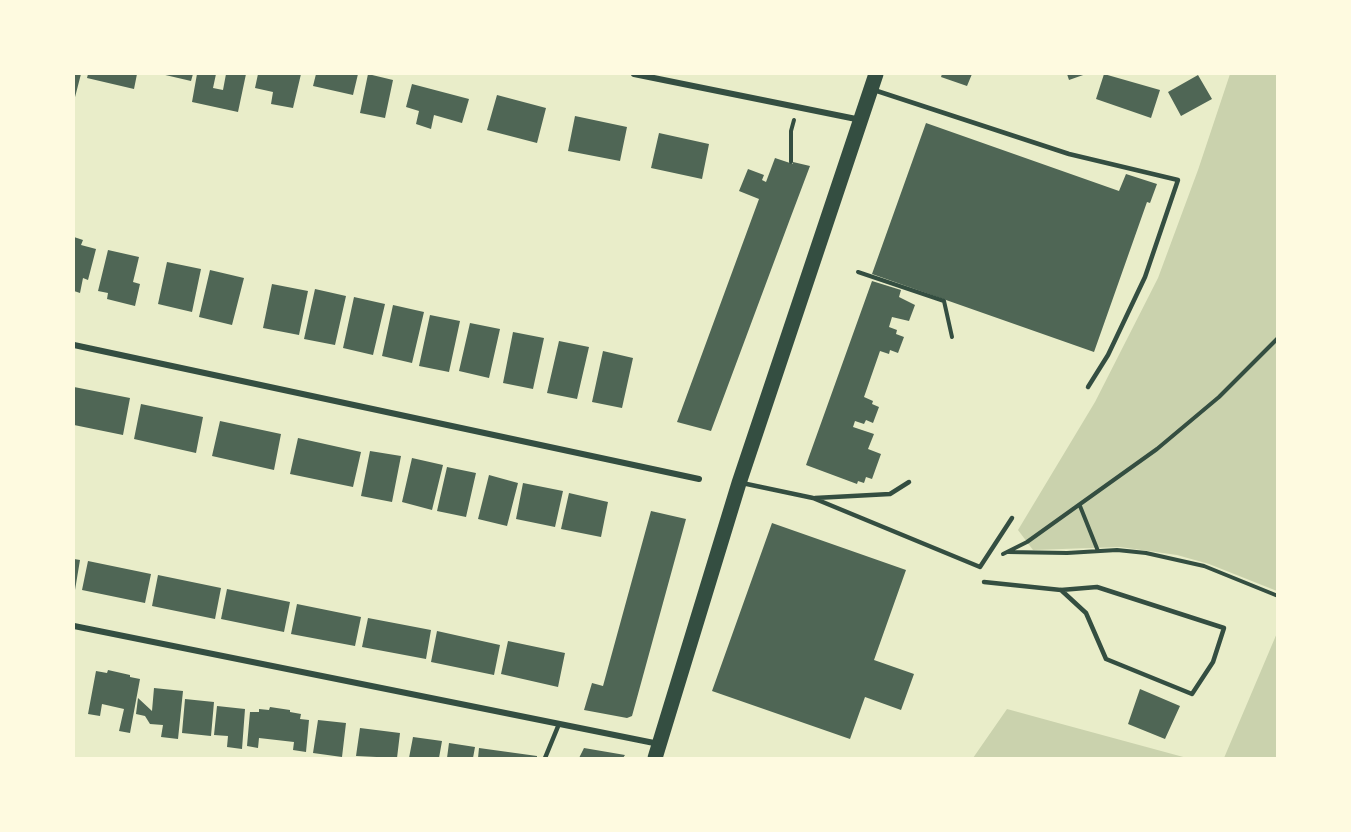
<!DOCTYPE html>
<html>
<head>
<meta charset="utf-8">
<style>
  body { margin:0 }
  #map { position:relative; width:1351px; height:832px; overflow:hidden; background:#e9edc9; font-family:Lato,sans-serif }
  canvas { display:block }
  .frame { position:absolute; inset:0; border:75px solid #fefae0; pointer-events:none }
</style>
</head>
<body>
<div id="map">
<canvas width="1351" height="832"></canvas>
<div class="frame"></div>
</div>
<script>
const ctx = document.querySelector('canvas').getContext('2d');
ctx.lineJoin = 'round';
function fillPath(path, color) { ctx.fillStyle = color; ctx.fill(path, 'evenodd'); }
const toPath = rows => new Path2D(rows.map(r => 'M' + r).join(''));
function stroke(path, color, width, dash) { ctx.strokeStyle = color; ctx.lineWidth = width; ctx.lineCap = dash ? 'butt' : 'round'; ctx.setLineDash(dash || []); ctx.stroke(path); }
fillPath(toPath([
  [1230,74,1277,74,1277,591,1209,564,1177,555,1120,547,1033,550,1018,530,1095,402,1158,278,1198,170],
  [1277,633,1277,758,1224,758],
  [1007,709,1058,723,1187,758,973,758]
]), '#cad2ad');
fillPath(toPath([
  [74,74,81,74,74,101],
  [88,74,137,74,134,89,87,78],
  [161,74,193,74,191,81],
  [197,74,216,74,213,88,223,90,226,74,246,74,238,112,192,102],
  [258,74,301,74,293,108,271,104,273,92,255,88],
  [316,74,358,74,353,95,313,86],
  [368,74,393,80,385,118,360,113],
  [942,74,972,74,967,86,941,77],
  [1067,74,1086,74,1069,80],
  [1104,74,1160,90,1151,118,1096,99],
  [1198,75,1212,99,1181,116,1168,92],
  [412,84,469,99,462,123,434,115,431,129,416,124,419,111,406,107],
  [497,95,546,108,537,143,487,130],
  [575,116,627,127,620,161,568,151],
  [926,123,1119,191,1126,174,1157,184,1150,203,1147,202,1094,352,872,274],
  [659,133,709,144,702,179,651,168],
  [775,158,793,164,793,162,810,166,790,219,711,431,677,422,759,199,739,191,748,169,764,175,762,180,766,182],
  [74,237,83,240,81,245,96,249,88,280,83,278,80,293,74,291],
  [108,250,139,257,133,282,140,284,135,306,107,299,108,293,98,291],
  [167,262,201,269,192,312,158,304],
  [210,270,244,278,232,325,199,317],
  [872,281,901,290,899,297,915,305,909,321,892,317,889,327,897,330,896,334,904,337,898,353,890,350,889,354,880,351,864,397,873,401,872,404,879,407,873,423,866,420,864,424,855,421,853,427,874,434,868,449,881,454,872,479,866,477,864,483,858,481,857,484,806,465],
  [272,284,308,291,299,335,263,328],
  [315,289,346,296,335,345,304,339],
  [354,297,385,304,373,355,343,348],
  [393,305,424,312,412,363,382,356],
  [430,315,460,321,449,372,419,366],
  [470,323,500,329,489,378,459,371],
  [513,332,544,338,533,389,503,383],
  [559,341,589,347,577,399,547,393],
  [603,351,633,358,622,408,592,402],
  [74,387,130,398,123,435,74,425],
  [141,404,203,417,196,453,134,439],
  [220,421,281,434,274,470,212,456],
  [298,438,361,452,353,487,290,474],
  [370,451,401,456,392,502,361,496],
  [412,458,443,465,432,510,402,502],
  [447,467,476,473,466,517,437,511],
  [489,475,518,483,507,526,478,519],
  [523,483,563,491,555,527,516,519],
  [569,493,608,502,601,537,561,529],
  [651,511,686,519,632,716,627,718,584,710,592,683,603,686],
  [772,523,906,570,874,660,914,674,901,710,865,697,850,739,712,691],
  [74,559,80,560,75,590,74,590],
  [88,561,151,574,145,603,82,590],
  [158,575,221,588,215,619,152,606],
  [227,589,290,602,284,632,221,619],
  [297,604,361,617,355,646,291,634],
  [368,618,431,630,426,659,362,647],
  [437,631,500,645,494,675,431,662],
  [508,641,565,653,558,687,501,674],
  [108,670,130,675,130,677,140,679,130,733,119,731,124,709,102,704,100,716,88,714,96,671,107,673],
  [154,688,183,691,178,739,161,737,163,725,150,724,145,716,136,714,138,698,152,711],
  [1140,689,1180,706,1165,739,1128,724],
  [185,699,214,702,211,736,182,733],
  [217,706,245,709,242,749,227,747,228,736,214,735],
  [270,707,290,710,290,712,301,714,300,719,309,720,306,752,293,750,294,742,259,738,258,748,247,746,250,712,259,712,259,709,269,710],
  [318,720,346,723,342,757,313,753],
  [360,728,400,733,397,758,356,756],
  [413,737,442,741,439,758,409,758],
  [449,743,475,747,473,758,447,758],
  [479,748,537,756,537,758,478,758],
  [584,748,625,755,623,758,579,758]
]), '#4f6655');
stroke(toPath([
  [791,162,791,131,794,120],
  [858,272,944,301,952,337],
  [1080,506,1098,551],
  [1008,552,1067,553,1117,550,1146,553,1204,566,1278,596],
  [1003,554,1027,542,1157,449,1219,397,1278,338]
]), '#344e41', 4);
stroke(toPath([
  [874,90,1069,154,1178,180,1145,277,1108,355,1088,387],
  [742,483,813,498,980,567,1012,518],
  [815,498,890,494,909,482],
  [984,582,1061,590,1097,587,1224,628,1213,662,1192,694,1106,659,1086,613,1061,590],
  [545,758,559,724]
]), '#344e41', 4.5);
stroke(toPath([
  [634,74,861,120],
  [74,345,699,479],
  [74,626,659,744]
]), '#344e41', 6);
stroke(toPath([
  [655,758,739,483,876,74]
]), '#344e41', 15);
</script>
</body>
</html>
